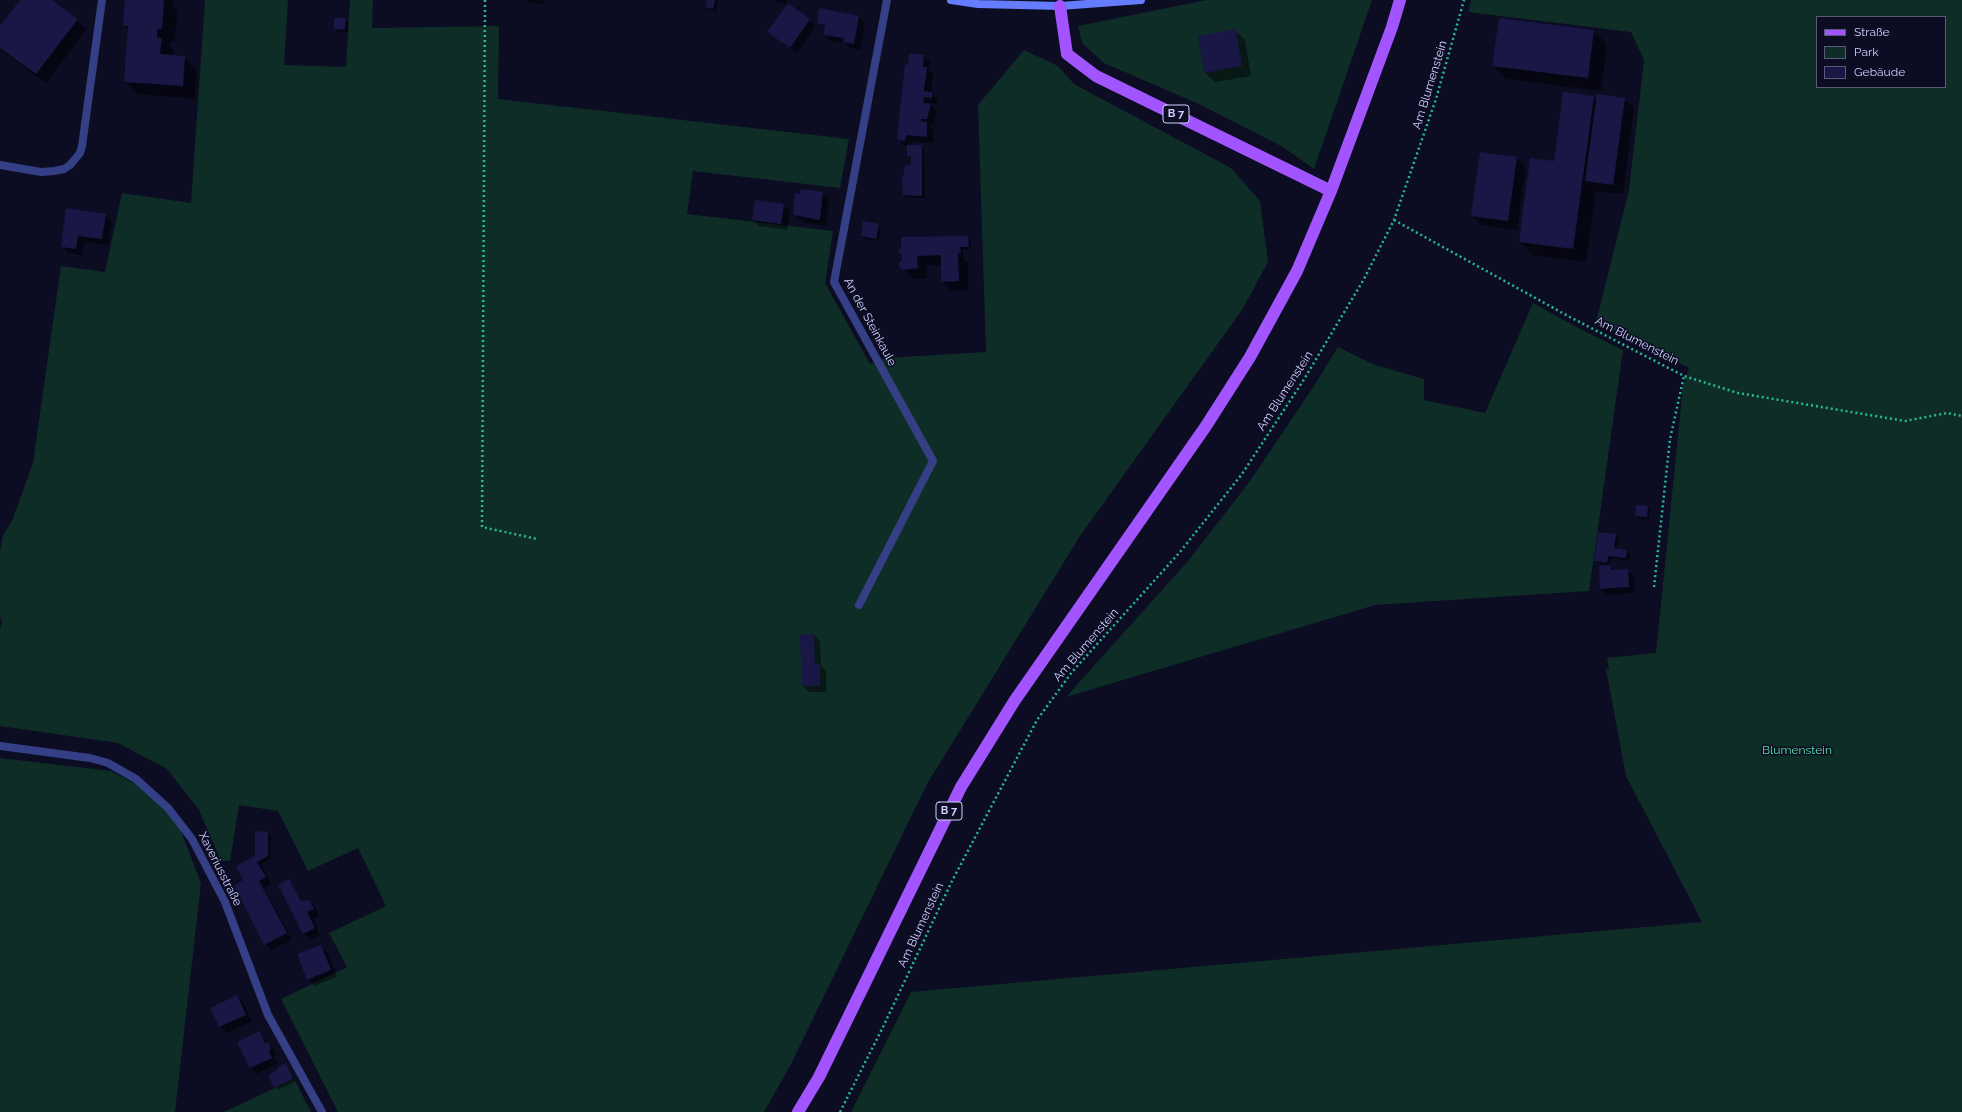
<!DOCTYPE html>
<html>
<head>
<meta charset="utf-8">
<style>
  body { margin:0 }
  #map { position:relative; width:1962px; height:1112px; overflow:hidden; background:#0c0c23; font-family:Raleway,sans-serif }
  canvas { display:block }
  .legend { position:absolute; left:1816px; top:16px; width:130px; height:72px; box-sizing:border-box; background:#0c0c23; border:1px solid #5a5b7b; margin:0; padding:5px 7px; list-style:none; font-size:12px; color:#ced1ff }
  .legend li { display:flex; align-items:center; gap:8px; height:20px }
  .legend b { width:20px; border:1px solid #5a5b7b }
</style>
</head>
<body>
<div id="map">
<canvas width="1962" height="1112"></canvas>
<ul class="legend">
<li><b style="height:5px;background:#a255ff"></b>Straße</li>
<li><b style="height:11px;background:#0f2d27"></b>Park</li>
<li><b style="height:11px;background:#181745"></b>Gebäude</li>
</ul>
</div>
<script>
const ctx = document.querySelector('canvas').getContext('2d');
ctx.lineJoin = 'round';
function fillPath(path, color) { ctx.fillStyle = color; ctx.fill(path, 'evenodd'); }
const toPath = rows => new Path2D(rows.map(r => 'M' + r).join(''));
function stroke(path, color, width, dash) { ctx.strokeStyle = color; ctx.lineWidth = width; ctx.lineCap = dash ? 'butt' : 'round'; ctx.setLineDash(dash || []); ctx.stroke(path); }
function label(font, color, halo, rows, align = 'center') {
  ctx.font = font + ' Raleway,sans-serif'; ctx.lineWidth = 3; ctx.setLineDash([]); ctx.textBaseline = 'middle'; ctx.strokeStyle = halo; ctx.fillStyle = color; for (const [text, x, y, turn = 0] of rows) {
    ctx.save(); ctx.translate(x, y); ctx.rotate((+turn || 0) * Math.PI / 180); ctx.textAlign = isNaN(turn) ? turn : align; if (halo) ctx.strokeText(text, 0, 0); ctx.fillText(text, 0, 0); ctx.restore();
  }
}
fillPath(toPath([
  [205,0,288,0,284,65,346,67,350,0,373,0,372,28,499,26,498,99,849,139,840,188,693,171,687,214,833,231,825,283,870,364,885,358,986,352,978,105,1024,50,1058,66,1074,84,1231,168,1260,201,1268,262,1242,310,1080,536,927,784,791,1064,764,1112,338,1112,281,999,347,967,329,933,386,906,358,848,308,871,278,811,239,805,230,861,221,861,199,810,167,769,118,743,0,726,0,628,2,623,0,616,0,552,3,535,12,521,33,463,61,266,105,272,122,193,191,203],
  [1207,0,1372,0,1314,169,1283,147,1201,105,1104,63,1082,43,1078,26],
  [1471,0,1962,0,1962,1112,851,1112,911,992,1702,922,1626,776,1606,669,1609,669,1607,658,1656,653,1683,386,1689,368,1596,322,1629,190,1644,60,1631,32,1468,12],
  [1817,17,1945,17,1945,87,1817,87],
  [1533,303,1578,328,1623,350,1589,591,1375,605,1066,697,1188,561,1250,481,1312,389,1338,347,1375,365,1424,379,1424,400,1485,413],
  [0,758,111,771,149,791,179,826,201,883,175,1112,0,1112],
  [294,1079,311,1112,224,1112]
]), '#0f2d27');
fillPath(toPath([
  [21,0,51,0,87,29,46,83,0,49,0,28],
  [126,0,173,0,173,7,177,12,175,41,170,41,170,47,174,52,174,56,184,57,197,70,195,99,138,94,125,81,128,30,124,26],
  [526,0,544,0,544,4,529,3],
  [708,0,718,0,716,11,709,10,706,7],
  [771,0,787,0,786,4],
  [859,17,865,24,860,50,850,48,845,43,830,41,824,34,825,27,818,23],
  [345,19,348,22,348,32,338,32,335,29],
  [809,20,815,26,797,53,768,32],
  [1235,30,1245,40,1251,76,1215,82,1205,73],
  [1594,31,1607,44,1601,91,1506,79,1493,66],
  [923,56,930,62,929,70,933,74,931,93,938,99,938,104,929,103,937,111,934,125,928,125,933,129,933,143,913,141,911,146,921,146,924,149,925,198,907,198,904,195,912,166,912,159,908,156,908,146,905,146,899,140,909,66],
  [1593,96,1597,100,1624,99,1634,108,1623,194,1596,191,1586,262,1533,255,1520,242,1555,162],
  [1516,158,1526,167,1517,230,1482,225,1472,216],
  [822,193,829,199,826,226,805,223,794,215],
  [783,205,790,211,787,230,759,226,753,219],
  [105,215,112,221,108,245,84,242,82,255,68,253,62,246],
  [878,225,881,227,879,241,865,239,862,236],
  [967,237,970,240,971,249,963,250,963,255,960,255,968,263,968,290,952,291,942,281,942,265,926,266,927,278,913,279,900,267,903,257,899,253],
  [1647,507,1650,510,1649,520,1639,519,1636,516],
  [1616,535,1619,538,1617,550,1627,551,1630,554,1629,561,1611,558,1609,565,1598,563,1595,560],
  [1610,566,1614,570,1627,570,1634,576,1634,593,1608,595,1601,589],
  [814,635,820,642,821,666,826,672,826,692,809,692,803,686],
  [256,832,268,833,271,836,270,859,261,864,271,884,264,888,292,940,271,950,265,944,245,881,256,857],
  [289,880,302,902,309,901,315,907,319,916,313,919,320,935,310,940,304,934],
  [321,946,327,952,337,977,314,986,308,979],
  [237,996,243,1002,252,1021,227,1033,220,1027,211,1008],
  [260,1033,274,1050,277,1056,274,1057,278,1064,257,1074,251,1068,239,1042],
  [285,1064,295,1082,278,1090,275,1087,279,1071]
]), '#0007');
fillPath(toPath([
  [20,0,52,0,78,19,36,74,0,48,0,26],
  [125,0,164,0,162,29,157,29,157,37,162,38,160,54,185,56,183,86,124,82,128,26,123,26],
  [707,0,715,0,713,9,705,7],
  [788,3,810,19,790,48,767,32],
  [819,8,859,16,854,44,843,42,844,38,823,35,825,25,817,23],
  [334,18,346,18,345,30,334,29],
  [1499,18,1594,30,1588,78,1492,66],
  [1236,29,1242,66,1204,73,1198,36],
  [909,53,924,55,923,67,927,67,924,91,932,92,932,98,924,97,923,103,931,104,927,119,921,119,921,121,927,122,927,137,907,135,904,141,897,140,898,127,905,64,908,65],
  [1563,92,1594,96,1573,249,1519,242,1530,158,1554,161],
  [1597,94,1625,98,1613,185,1585,181],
  [907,145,922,145,922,196,903,195,902,175,904,175,904,166,911,165,911,156,907,156],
  [1480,152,1517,157,1508,221,1471,216],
  [801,189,823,192,820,220,793,215,795,193,800,194],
  [755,200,784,204,781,224,752,220],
  [66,208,106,214,102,239,78,236,76,249,61,247],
  [863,221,879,224,876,239,861,236],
  [968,236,969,247,960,247,961,253,958,253,959,281,941,282,941,255,917,256,918,268,903,270,899,267,899,263,902,260,902,254,898,253,898,250,901,249,901,237],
  [1636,505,1648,506,1647,517,1635,516],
  [1598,532,1616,534,1614,548,1627,550,1626,558,1608,556,1607,563,1594,561],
  [1611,565,1611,570,1628,569,1629,587,1600,589,1599,566],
  [814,634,815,664,820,664,820,686,802,686,800,635],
  [255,831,268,832,268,856,257,862,266,877,259,881,287,933,264,945,234,885,243,880,236,866,255,856],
  [289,879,301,901,309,900,314,909,307,912,315,928,303,934,278,885],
  [321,945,331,970,307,980,297,954],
  [237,995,246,1015,219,1027,210,1008],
  [260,1031,265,1043,268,1042,271,1049,269,1050,272,1058,250,1068,237,1042],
  [286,1063,293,1079,274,1088,268,1075,278,1070,277,1068]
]), '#181745');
stroke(toPath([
  [485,0,482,527,537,539],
  [1394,220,1568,316,1684,376,1738,393,1905,421,1947,413,1962,416],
  [1654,587,1670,439,1684,376],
  [840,1112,883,1027,952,881,1037,720,1072,672,1180,552,1242,474,1303,381,1364,279,1394,220,1436,99,1464,0]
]), '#26bb98', 2.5, [2, 3]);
stroke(toPath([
  [0,165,41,172,54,171,64,169,70,165,80,153,82,146,102,0],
  [0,746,90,758,108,763,136,779,168,808,192,839,225,902,268,1015,322,1112]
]), '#343f85', 8);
stroke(toPath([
  [859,605,933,461,834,282,887,0]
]), '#343f85', 8);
stroke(toPath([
  [951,0,978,4,1060,6,1141,0]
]), '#657cff', 8);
stroke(toPath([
  [1060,6,1067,54,1096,76,1331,191],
  [798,1112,819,1077,961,787,1015,700,1206,426,1250,357,1297,271,1331,191,1392,27,1400,0]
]), '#a255ff', 12);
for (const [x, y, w] of [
  [1176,114,26],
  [949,811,26]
]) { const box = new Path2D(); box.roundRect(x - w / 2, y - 9, w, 18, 3); ctx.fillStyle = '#0c0c23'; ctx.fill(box); stroke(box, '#ced1ff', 1); }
label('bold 11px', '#ced1ff', null, [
  ["B 7",1176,114],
  ["B 7",949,811]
]);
label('12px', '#ced1ff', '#0c0c23', [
  ["Am Blumenstein",1430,85,-73],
  ["An der Steinkaule",870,322,62],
  ["Am Blumenstein",1637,341,27],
  ["Am Blumenstein",1285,391,-57],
  ["Am Blumenstein",1086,645,-49],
  ["Xaveriusstraße",220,869,63],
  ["Am Blumenstein",921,925,-65]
]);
label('12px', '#53e7a8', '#0c0c23', [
  ["Blumenstein",1797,750]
]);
</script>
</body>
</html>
